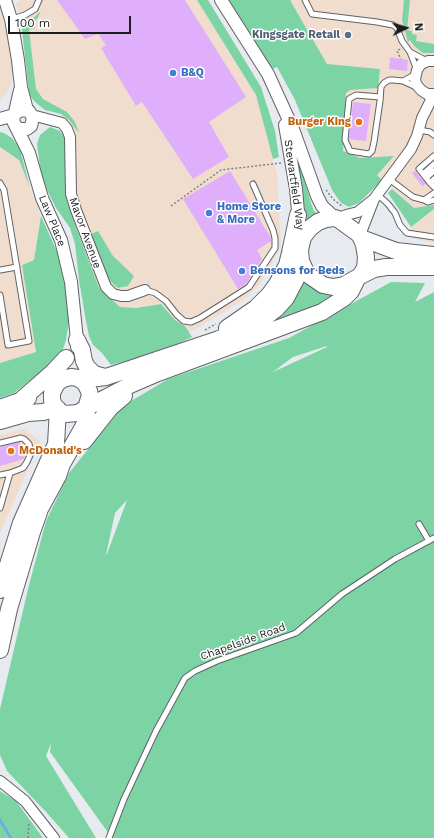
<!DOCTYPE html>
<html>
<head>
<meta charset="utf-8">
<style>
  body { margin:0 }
  #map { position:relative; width:434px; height:838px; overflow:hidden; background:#e7ebf0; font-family:"Work Sans",sans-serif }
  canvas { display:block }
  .north { position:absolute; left:386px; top:8px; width:40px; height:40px; -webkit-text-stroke:3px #fff; paint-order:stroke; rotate:85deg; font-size:11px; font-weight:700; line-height:16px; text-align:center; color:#1a1c1d }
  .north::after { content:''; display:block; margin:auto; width:14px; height:18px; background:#1a1c1d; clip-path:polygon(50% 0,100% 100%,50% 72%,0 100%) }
  .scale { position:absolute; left:8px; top:16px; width:123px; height:18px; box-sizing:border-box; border:2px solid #1a1c1d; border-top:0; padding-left:5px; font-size:12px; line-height:14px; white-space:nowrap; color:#1a1c1d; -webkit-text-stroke:3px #fff; paint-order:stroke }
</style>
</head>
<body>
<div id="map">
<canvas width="434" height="838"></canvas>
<div class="north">N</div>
<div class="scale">100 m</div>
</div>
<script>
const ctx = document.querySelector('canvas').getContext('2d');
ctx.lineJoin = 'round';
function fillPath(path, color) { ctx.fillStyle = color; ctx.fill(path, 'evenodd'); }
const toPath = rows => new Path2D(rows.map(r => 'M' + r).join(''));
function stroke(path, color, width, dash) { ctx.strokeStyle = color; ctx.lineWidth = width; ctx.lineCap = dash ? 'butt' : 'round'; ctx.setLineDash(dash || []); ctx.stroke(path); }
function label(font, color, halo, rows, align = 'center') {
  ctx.font = font + ' "Work Sans",sans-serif'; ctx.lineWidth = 3; ctx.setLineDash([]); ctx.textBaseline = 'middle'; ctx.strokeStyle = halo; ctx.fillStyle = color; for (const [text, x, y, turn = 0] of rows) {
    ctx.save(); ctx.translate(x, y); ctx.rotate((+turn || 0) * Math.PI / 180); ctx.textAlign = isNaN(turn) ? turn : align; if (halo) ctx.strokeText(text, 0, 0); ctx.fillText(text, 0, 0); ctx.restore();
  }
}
fillPath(toPath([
  [20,0,197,0,256,95,277,174,281,244,279,250,259,285,244,300,189,333,185,326,175,320,161,304,136,308,120,307,99,288,74,222,66,183,66,139,60,131,61,114,45,110,35,102,31,97,29,91,22,30,23,25,16,4],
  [290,0,434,0,434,205,433,206,414,208,377,175,394,156,360,158,343,151,346,93,350,90,377,88,380,69,327,64],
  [0,7,9,45,13,74,9,90,0,100],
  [0,147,19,160,41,216,34,260,22,265,36,352,0,363],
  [434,209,434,244,402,235,411,227],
  [24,429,40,441,0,534,0,435]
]), '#f1ddce');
fillPath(toPath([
  [197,0,208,0,261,87,275,131,279,157,273,159,256,95],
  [229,0,290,0,327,64,380,69,378,88,350,90,346,93,343,151,360,158,394,156,377,175,382,180,359,203,349,207,341,203,332,190,295,100,277,67,272,69],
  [404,0,410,0,407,30,412,31,412,34,417,35,416,41,434,44,434,53,423,53,414,46,410,40,408,42,402,20],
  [41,11,37,19,32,23,35,28,29,30,36,89,43,99,67,112,75,122,79,133,69,120,61,114,45,110,35,102,31,97,29,91,22,30,23,25,30,21],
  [50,127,60,131,66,139,66,183,74,222,99,288,120,307,136,308,161,304,175,320,185,326,192,337,163,351,111,365,102,353,93,345,89,336,86,321,79,280,75,244,70,228,56,208,45,186,40,167,37,144,40,135],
  [0,132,4,133,12,138,20,149,30,188,19,160,0,147],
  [297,165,300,165,311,203,314,211,318,214,307,221],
  [392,189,414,208,434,205,434,209,411,227,388,193],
  [41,216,59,256,64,275,70,315,66,340,62,352,53,362,14,393,0,398,0,363,36,352,22,265,34,260],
  [98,231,113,256,134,276,128,286,118,288,109,280,91,234],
  [303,277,335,295,312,312,277,322,285,309],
  [391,282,425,283,415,302,434,292,434,838,112,838,50,752,51,743,46,756,96,838,69,838,47,813,7,771,0,755,0,709,28,589,46,521,69,473,123,406,168,379,289,338],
  [327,346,327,347,273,372,293,357],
  [127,500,107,554,106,555,115,513],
  [0,791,16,801,43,838,0,838]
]), '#7cd4a4');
stroke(toPath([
  [0,820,11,838]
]), '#64adeb', 2.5);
fillPath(toPath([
  [57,0,185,0,246,97,209,122,229,157,193,179,142,102,136,106,101,48,106,45,98,34,85,39],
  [390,57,408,60,407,71,389,69],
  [353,102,371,104,366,141,349,139],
  [230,171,271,238,271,241,257,250,262,259,246,284,238,289,183,199],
  [415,171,426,184,422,186,412,173],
  [20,442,24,459,0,466,0,447]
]), '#dfaffc');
const service = toPath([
  [305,0,312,14,377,22,393,25,397,28,402,41,410,52,417,70],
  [12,19,25,15,35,9,39,0],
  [410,52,427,61],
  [403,81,416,74],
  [380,97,356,95,349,99,345,140,350,151,369,154,372,151,374,142,380,101,381,87,384,83,389,80,393,80,403,81,416,87],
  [419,130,430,132,434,135],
  [423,174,419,169,434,156],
  [426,178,423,174,434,164],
  [389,179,413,197,424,200,434,193],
  [434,179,430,183,434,187],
  [0,183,4,190,29,341,8,345,0,295],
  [430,183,426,178,434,171],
  [377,194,388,204,395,213,400,225,407,233,434,237],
  [424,200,428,202,434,200],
  [0,270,17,267],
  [145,290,155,293,166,301,177,315,184,321,191,322,200,318,249,287,275,248,275,238,273,230,253,184],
  [0,443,21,438,24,439,29,444,31,453,27,462,23,468,10,473],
  [0,475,10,473,0,508],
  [419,524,429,541],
  [109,838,124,799,156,731,185,678,195,671,217,661,296,633,342,594,395,559,434,538]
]);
const minor = toPath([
  [434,61,428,61,421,64,417,70,415,79,416,84,421,90,427,94,434,94],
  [32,115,62,123,67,129,70,137,71,194,76,210,106,287,113,294,121,296,128,296,145,290],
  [338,219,346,215,358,212,373,200],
  [360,235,374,199,411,149,417,136,422,118,434,94],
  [0,781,25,801,54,838]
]);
const tertiary = toPath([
  [5,0,11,19,18,60,21,87,27,110],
  [221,0,268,74,293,129,317,196,322,206,335,218],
  [16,113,21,110,29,111,33,118,31,126,27,129,21,129,16,127,13,121,20,90],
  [0,119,14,115],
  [285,125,296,189,299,223],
  [16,127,29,153,42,198,61,240,71,282,77,340,77,347]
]);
const primary = toPath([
  [335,218,338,219,360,235,364,245,366,257,365,268,360,276,344,285,333,287,323,285,310,276,306,272,301,261,300,250,303,237,310,228,318,222,326,219,335,218],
  [361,238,396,251,434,255],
  [360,276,374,269,386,267,434,267],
  [227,328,256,308,269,295,277,284,287,265,290,253,298,215],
  [77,340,82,350,84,361,87,367,94,374,105,377],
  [81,380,106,377,219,339,258,323,276,309,286,298,296,279,301,261],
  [20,401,53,372,66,358],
  [0,408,28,398],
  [86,408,90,395,89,391,85,383,78,378,71,377,63,379,57,383,52,393,52,400,54,405,60,412,65,414,78,413,86,408,130,385,158,373,322,312,344,298,351,291,357,279],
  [0,421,28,413,43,412,57,408],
  [84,441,110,408,124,396],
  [0,590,21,523,56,444,58,409],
  [0,650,9,609,32,532,40,509,58,476,62,464,86,422,87,416,86,408]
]);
stroke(service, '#5f6266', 7);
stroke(minor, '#5f6266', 12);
stroke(tertiary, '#5f6266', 14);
stroke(primary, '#5f6266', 18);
stroke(toPath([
  [400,49,397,51,401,59],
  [326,190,333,199,343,207],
  [171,206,221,170,281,163],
  [205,330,216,324],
  [28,838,29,822]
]), '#808386', 1.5, [2, 2]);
stroke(service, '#fff', 5);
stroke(minor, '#fff', 10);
stroke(tertiary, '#fff', 12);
stroke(primary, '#fff', 16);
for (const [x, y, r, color] of [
  [348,35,4,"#5c6f8a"],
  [173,73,4,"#3f7fe0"],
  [359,122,4,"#e8710a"],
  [209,213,4,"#3f7fe0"],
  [242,271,4,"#3f7fe0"],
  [11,451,4,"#e8710a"]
]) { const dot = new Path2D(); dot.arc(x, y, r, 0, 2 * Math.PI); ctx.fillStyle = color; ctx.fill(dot); stroke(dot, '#fff', 1.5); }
label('bold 11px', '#4e5e75', '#fff', [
  ["Kingsgate Retail",340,35]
], 'right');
label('bold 11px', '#366cbe', '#fff', [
  ["B&Q",181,73],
  ["Home Store",217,207],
  ["& More",217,220],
  ["Bensons for Beds",250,271]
], 'left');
label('bold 11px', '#c56008', '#fff', [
  ["Burger King",351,122],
  ["McDonald's",19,451,"left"]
], 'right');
label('11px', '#1a1c1d', '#fff', [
  ["Stewartfield Way",294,185,82],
  ["Law Place",52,221,68],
  ["Mavor Avenue",85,233,70],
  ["Chapelside Road",243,642,-20]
]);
</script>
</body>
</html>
